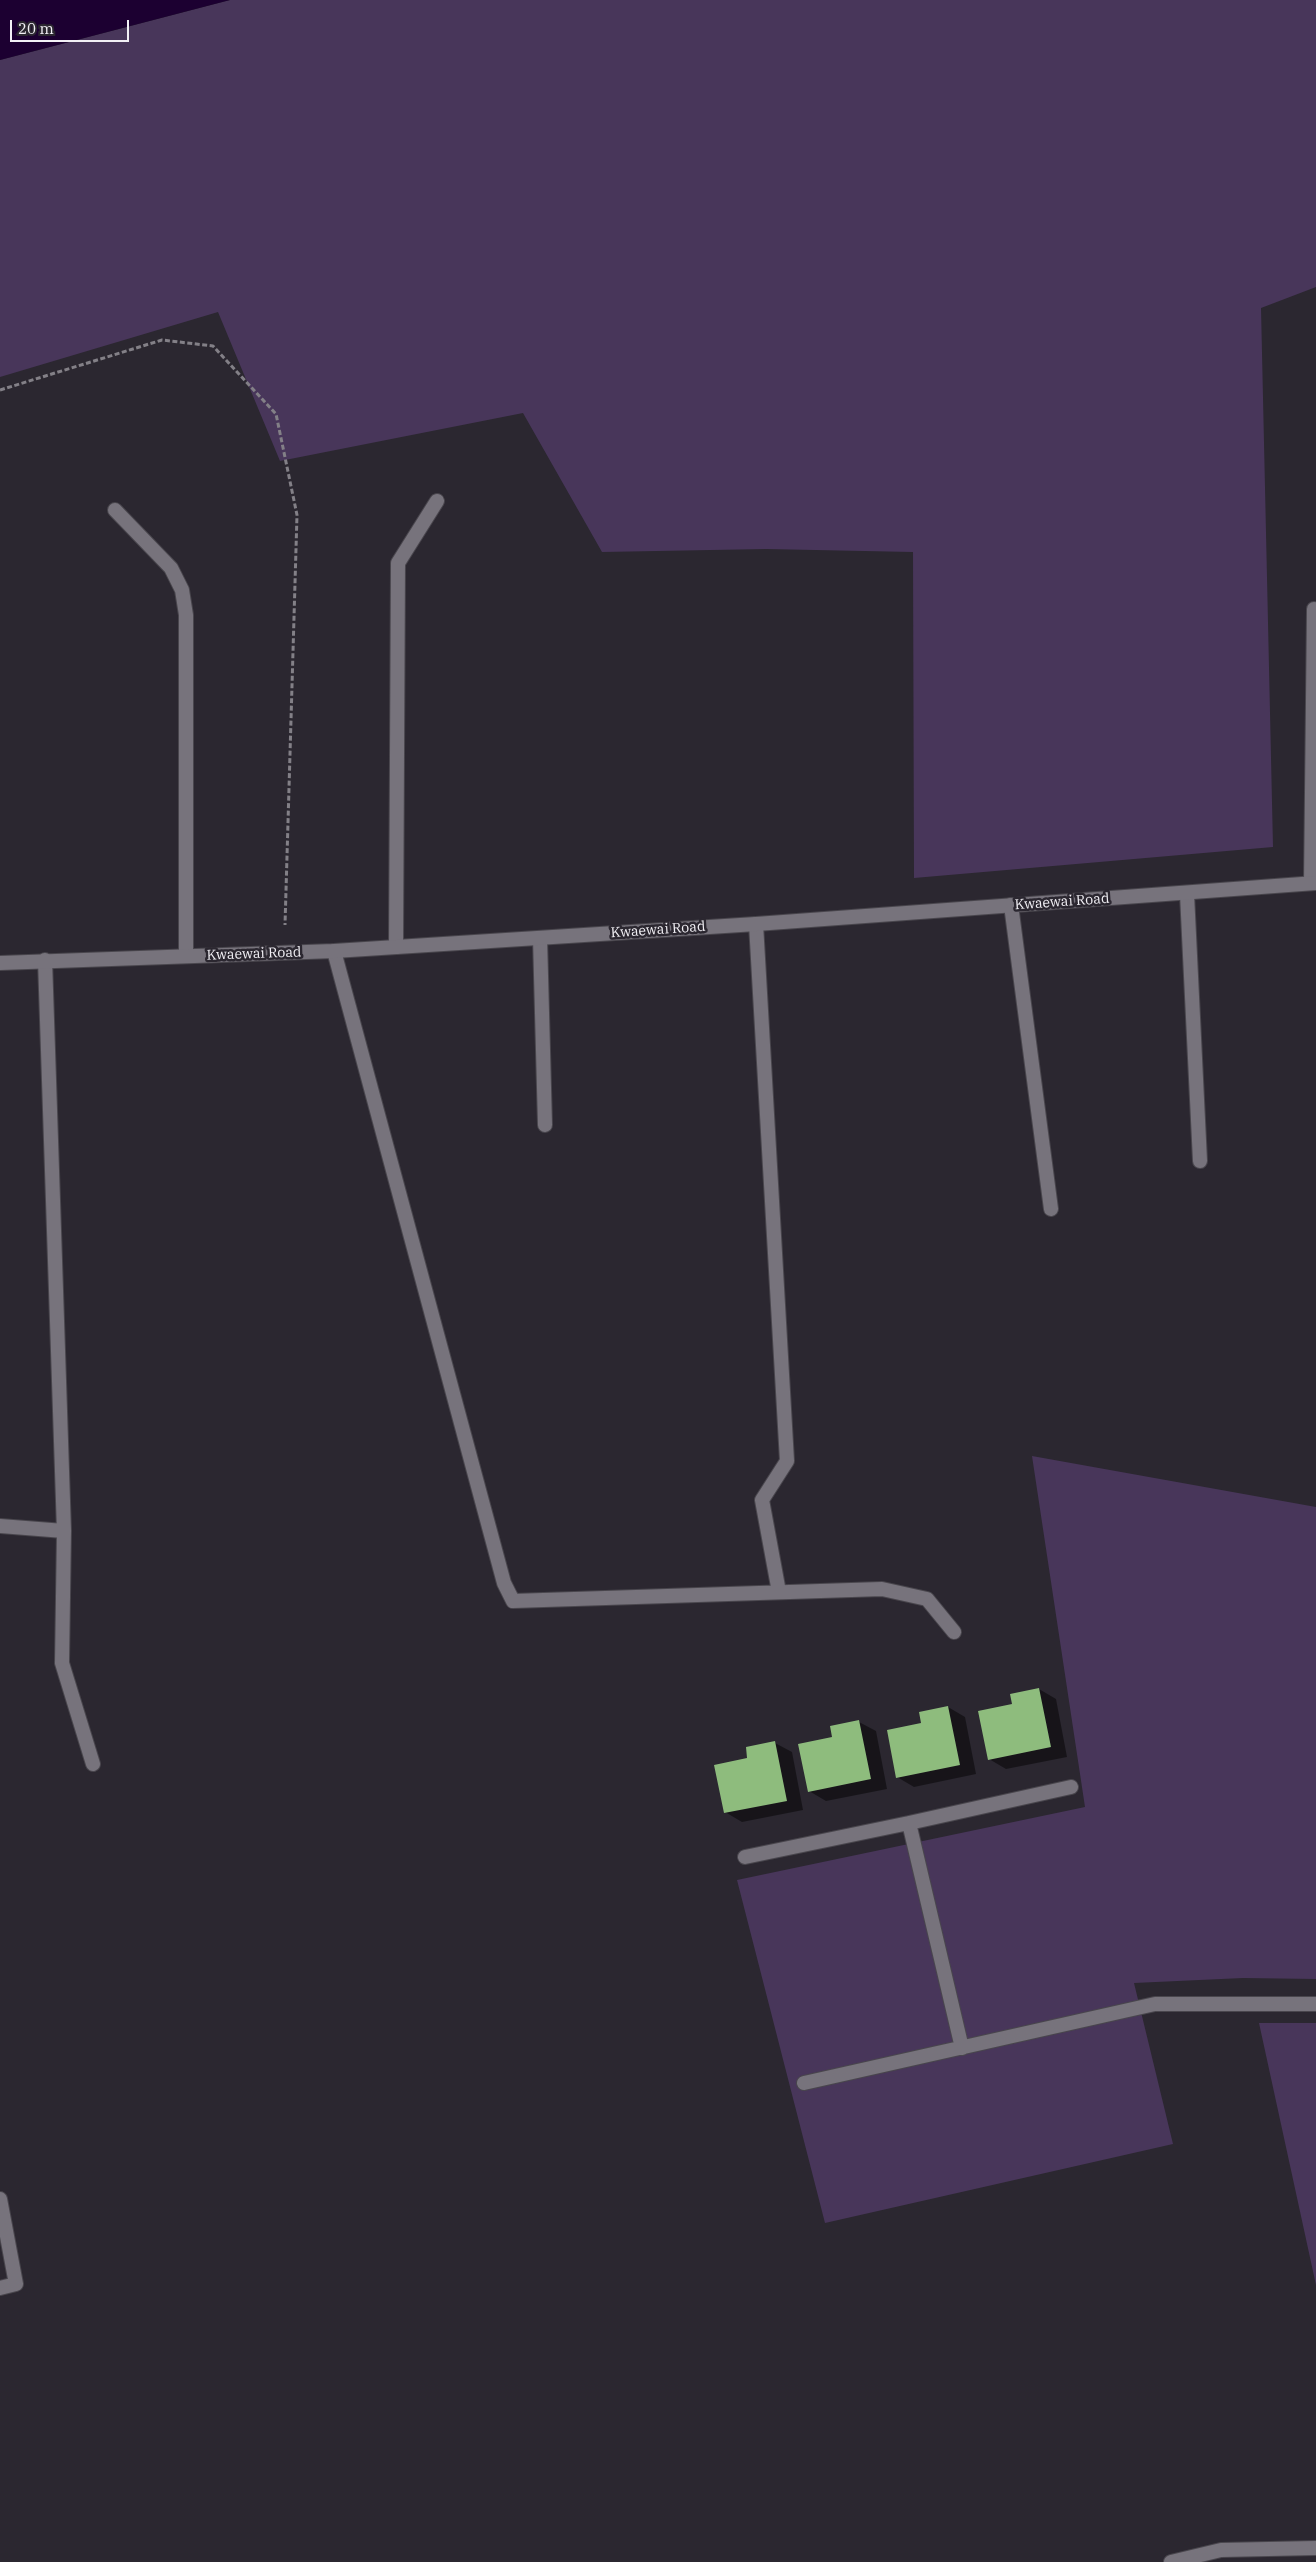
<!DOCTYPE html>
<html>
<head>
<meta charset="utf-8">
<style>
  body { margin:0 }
  #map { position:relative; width:1316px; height:2562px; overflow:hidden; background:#2b2730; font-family:"IBM Plex Serif",serif }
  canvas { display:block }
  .scale { position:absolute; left:10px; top:20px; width:119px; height:22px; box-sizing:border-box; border:2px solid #f2f0f5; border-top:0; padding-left:6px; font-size:15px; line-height:18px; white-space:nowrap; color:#f2f0f5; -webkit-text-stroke:4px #2b2730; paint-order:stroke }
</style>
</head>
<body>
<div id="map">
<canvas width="1316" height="2562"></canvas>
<div class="scale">20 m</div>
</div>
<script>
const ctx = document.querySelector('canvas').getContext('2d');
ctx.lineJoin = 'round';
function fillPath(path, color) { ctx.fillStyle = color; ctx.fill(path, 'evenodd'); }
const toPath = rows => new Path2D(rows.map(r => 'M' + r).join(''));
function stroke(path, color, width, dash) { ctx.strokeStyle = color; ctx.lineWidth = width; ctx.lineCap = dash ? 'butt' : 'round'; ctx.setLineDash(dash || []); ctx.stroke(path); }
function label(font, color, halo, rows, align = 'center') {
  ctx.font = font + ' "IBM Plex Serif",serif'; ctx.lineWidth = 5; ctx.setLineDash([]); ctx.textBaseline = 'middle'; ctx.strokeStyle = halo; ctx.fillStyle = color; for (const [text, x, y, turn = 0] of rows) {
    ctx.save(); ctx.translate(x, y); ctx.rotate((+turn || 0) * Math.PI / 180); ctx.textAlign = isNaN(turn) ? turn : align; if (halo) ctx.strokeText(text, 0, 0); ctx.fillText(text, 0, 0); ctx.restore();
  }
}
fillPath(toPath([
  [230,0,1316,0,1316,287,1261,308,1273,847,914,878,913,552,766,549,602,552,523,413,280,461,218,312,0,377,0,60],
  [1032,1456,1316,1507,1316,1979,1243,1978,1134,1983,1173,2144,825,2223,737,1880,1085,1807],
  [1259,2023,1316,2023,1316,2285]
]), '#48365a');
fillPath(toPath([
  [0,0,230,0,0,60]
]), '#1c0031');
fillPath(toPath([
  [1039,1689,1056,1699,1067,1757,1006,1769,989,1759,1014,1705],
  [948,1707,965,1717,976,1774,914,1787,897,1777,922,1724],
  [859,1722,876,1731,887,1789,826,1801,809,1791,833,1738],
  [775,1743,792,1752,803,1810,742,1822,725,1812,749,1759]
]), '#0007');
fillPath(toPath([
  [1039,1688,1051,1747,988,1760,978,1711,1012,1704,1010,1694],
  [948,1706,960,1765,896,1778,887,1730,921,1723,919,1712],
  [859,1720,871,1779,808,1792,798,1744,832,1737,830,1726],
  [775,1741,787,1801,724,1813,714,1765,747,1758,746,1747]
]), '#8ebc7d');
const service = toPath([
  [1311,883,1314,609],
  [909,1823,1071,1787],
  [745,1857,909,1823,962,2048],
  [804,2083,1155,2004,1316,2004]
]);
const minor = toPath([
  [115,510,171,568,182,590,186,615,186,956],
  [1187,894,1200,1161],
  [1011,905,1051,1209],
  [756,924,787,1461,762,1500,779,1592],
  [540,938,545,1125],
  [396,947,398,563,437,501],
  [334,951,504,1583,513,1601,882,1589,927,1599,954,1632],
  [45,960,64,1531,62,1663,93,1764],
  [0,1526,64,1531],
  [0,2199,16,2284,0,2288],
  [1171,2562,1221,2550,1316,2548]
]);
const tertiary = toPath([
  [0,963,334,951,756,924,1316,883]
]);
stroke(service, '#49464d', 16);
stroke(minor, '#49464d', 16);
stroke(tertiary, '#49464d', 16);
stroke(toPath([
  [0,390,162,340,213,346,276,414,297,515,285,925]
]), '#838087', 3, [5, 2.5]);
stroke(service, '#77737c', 14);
stroke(minor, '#77737c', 14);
stroke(tertiary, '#77737c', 14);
label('14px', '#f2f0f5', '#2b2730', [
  ["Kwaewai Road",1062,902,-4],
  ["Kwaewai Road",658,930,-4],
  ["Kwaewai Road",254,954,-2]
]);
</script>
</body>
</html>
